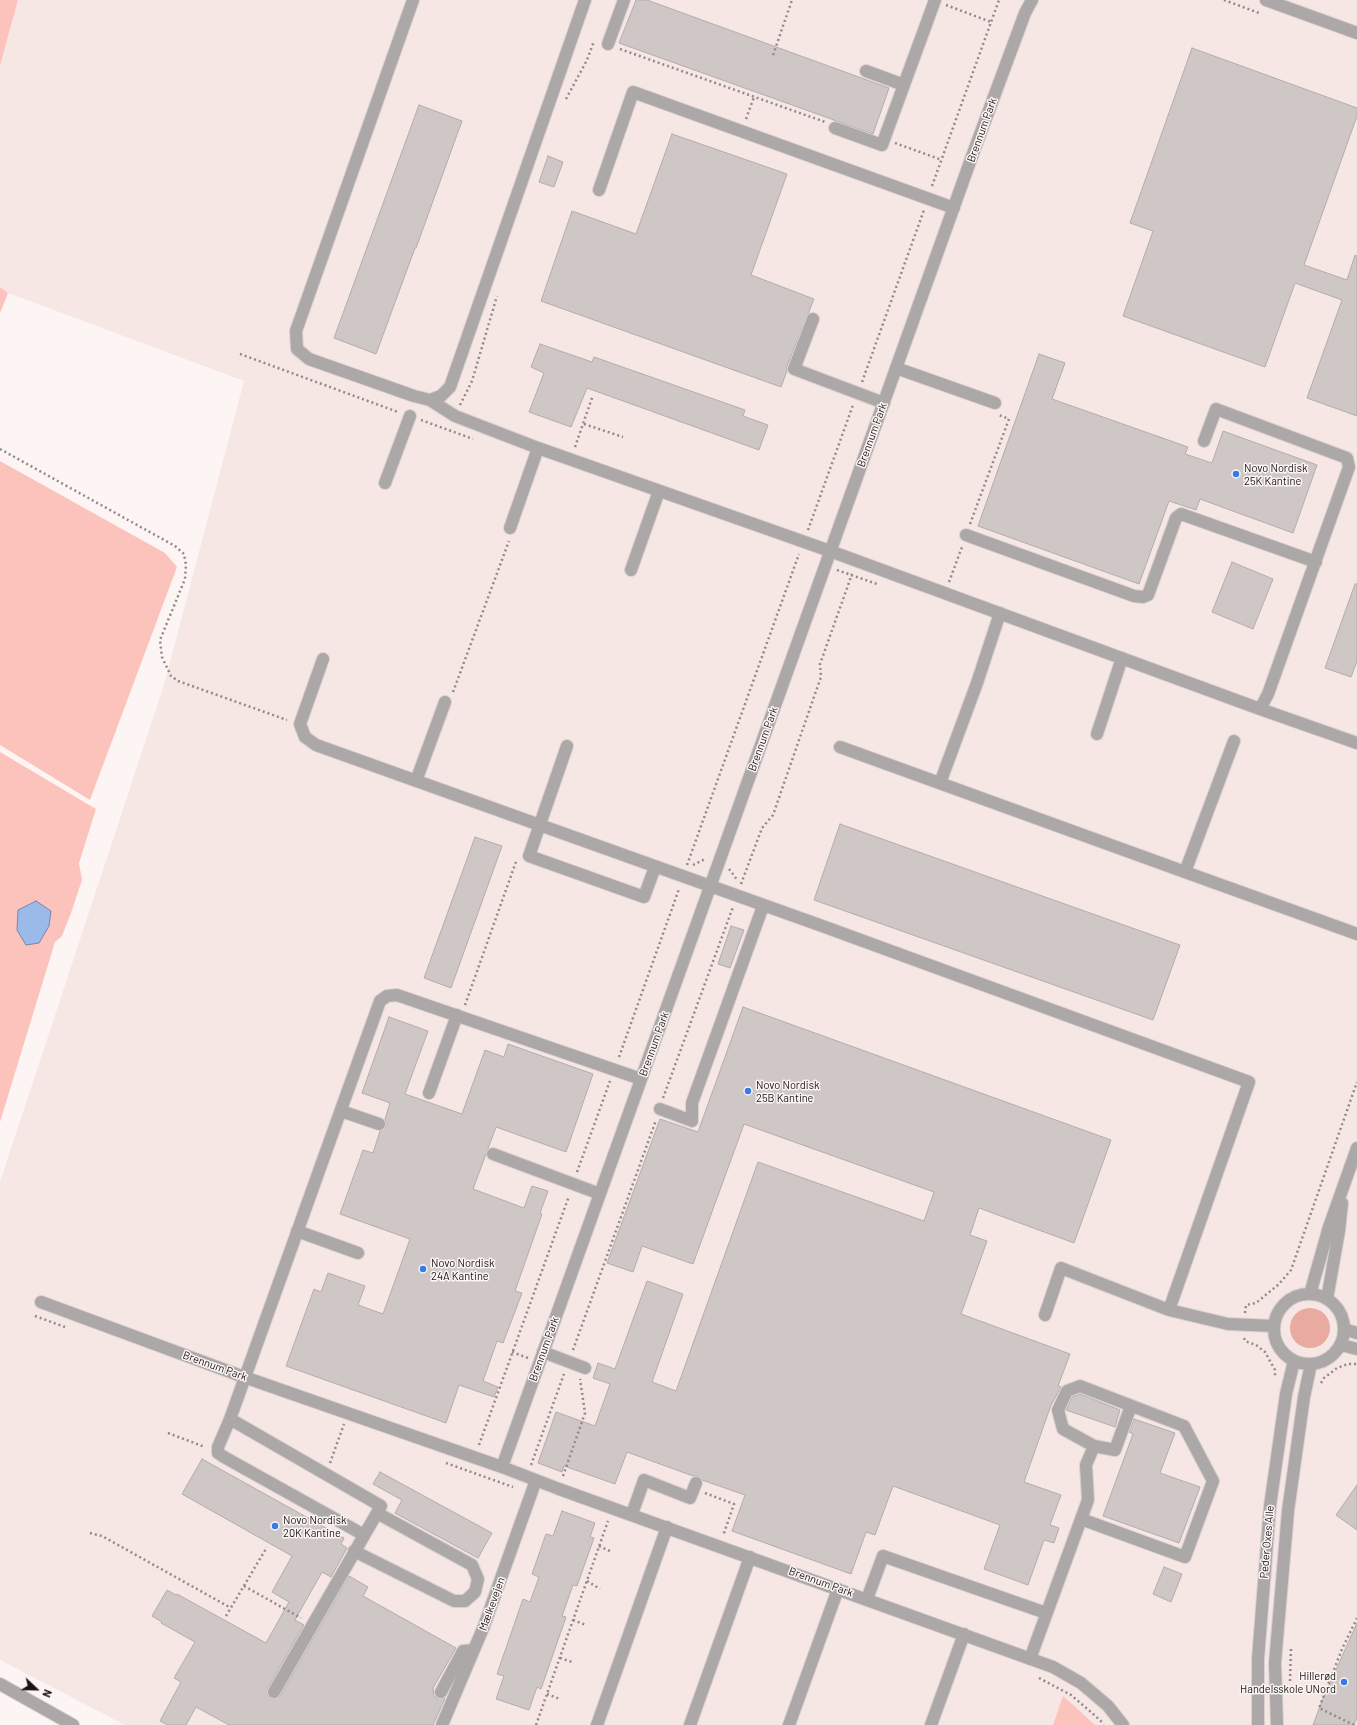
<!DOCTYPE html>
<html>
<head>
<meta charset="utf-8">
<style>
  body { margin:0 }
  #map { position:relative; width:1357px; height:1725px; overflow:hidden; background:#fdf5f4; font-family:Barlow,sans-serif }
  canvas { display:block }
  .north { position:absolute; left:16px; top:1669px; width:40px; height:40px; -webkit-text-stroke:3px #fdf5f4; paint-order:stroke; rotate:112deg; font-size:11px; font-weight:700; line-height:16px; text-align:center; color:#181515 }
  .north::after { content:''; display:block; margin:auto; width:14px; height:18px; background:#181515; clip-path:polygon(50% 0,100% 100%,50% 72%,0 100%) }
</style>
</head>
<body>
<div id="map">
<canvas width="1357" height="1725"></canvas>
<div class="north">N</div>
</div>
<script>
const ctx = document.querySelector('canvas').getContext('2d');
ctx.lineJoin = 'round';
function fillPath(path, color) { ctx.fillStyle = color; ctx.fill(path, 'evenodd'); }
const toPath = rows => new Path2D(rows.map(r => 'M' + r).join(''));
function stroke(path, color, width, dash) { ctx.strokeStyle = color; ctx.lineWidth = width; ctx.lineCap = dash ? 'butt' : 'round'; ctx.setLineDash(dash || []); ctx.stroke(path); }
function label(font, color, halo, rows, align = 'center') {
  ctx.font = font + ' Barlow,sans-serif'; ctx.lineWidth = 3; ctx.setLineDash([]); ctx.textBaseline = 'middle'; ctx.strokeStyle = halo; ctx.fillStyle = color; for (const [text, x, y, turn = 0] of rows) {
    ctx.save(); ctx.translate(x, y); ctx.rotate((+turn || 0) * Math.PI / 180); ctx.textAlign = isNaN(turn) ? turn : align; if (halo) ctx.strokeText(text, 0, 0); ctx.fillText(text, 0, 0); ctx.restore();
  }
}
fillPath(toPath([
  [18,0,1357,0,1357,1725,125,1725,0,1660,0,1182,164,685,244,381,8,293,0,287,0,66]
]), '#f6e6e4');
fillPath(toPath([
  [0,0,18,0,0,66],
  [0,287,8,293,0,313],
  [0,461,165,553,177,567,90,800,0,745],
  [0,752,96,809,79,863,82,880,71,913,62,936,55,942,0,1122],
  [1063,1696,1095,1725,1053,1725]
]), '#fcc3bc');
fillPath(toPath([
  '1290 1328a20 20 0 1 1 40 0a20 20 0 1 1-40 0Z'
]), '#e9aaa1');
const water = toPath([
  [36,901,51,911,49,926,39,943,26,945,17,930,18,910,36,901]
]);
fillPath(water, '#9bb9e9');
stroke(water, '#7488a9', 1);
const building = toPath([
  [636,0,647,0,889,88,873,134,619,43,636,0],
  [1192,48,1357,108,1357,116,1304,265,1347,280,1355,255,1357,256,1357,416,1307,398,1342,300,1295,283,1265,367,1123,316,1153,231,1130,223,1192,48],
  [419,105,462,121,416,248,415,248,376,354,334,338,419,105],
  [672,134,787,174,751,275,814,299,787,366,787,371,781,387,541,301,572,211,636,234,672,134],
  [548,156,563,162,554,187,539,182,548,156],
  [540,344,592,362,594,357,745,410,743,416,768,425,759,450,587,388,571,427,529,412,544,373,531,367,540,344],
  [1039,354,1065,363,1052,399,1188,447,1185,454,1212,463,1223,431,1317,465,1293,533,1200,499,1196,510,1169,501,1139,584,978,526,1039,354],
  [1232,562,1273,579,1253,629,1212,612,1232,562],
  [1355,584,1357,584,1357,661,1351,677,1325,668,1355,584],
  [840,824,1180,945,1153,1020,814,900,840,824],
  [475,837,502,846,451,988,424,978,475,837],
  [731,926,744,930,730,968,718,964,731,926],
  [743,1007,1111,1140,1074,1243,979,1208,970,1235,987,1241,961,1314,1070,1354,1058,1386,1061,1387,1051,1405,1024,1482,1061,1495,1050,1525,1059,1528,1054,1543,1044,1540,1028,1585,984,1569,1000,1525,893,1486,875,1535,866,1532,851,1574,732,1531,745,1495,702,1480,698,1476,693,1476,627,1452,615,1484,564,1466,562,1472,538,1463,556,1412,595,1426,610,1384,593,1378,598,1363,615,1369,647,1281,683,1294,652,1382,676,1391,758,1162,924,1221,934,1192,744,1124,693,1264,642,1246,633,1272,607,1263,660,1119,698,1132,743,1007],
  [389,1017,428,1031,405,1094,462,1114,485,1050,504,1057,508,1044,593,1074,566,1152,496,1127,473,1189,524,1208,532,1186,548,1191,540,1213,542,1214,515,1291,522,1293,503,1343,497,1341,483,1381,498,1387,494,1397,459,1385,446,1423,286,1366,314,1289,321,1292,328,1273,365,1286,358,1305,383,1314,410,1239,340,1214,363,1150,373,1153,380,1131,386,1126,385,1119,390,1103,362,1093,389,1017],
  [1080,1394,1120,1410,1115,1427,1066,1410,1072,1397,1080,1394],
  [1134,1419,1175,1433,1160,1473,1200,1487,1179,1543,1103,1516,1133,1434,1129,1432,1134,1419],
  [202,1459,344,1538,341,1544,347,1548,331,1577,322,1572,295,1620,304,1625,268,1688,268,1696,274,1699,280,1696,349,1576,368,1587,363,1596,456,1648,433,1688,434,1696,437,1698,445,1698,433,1725,229,1725,196,1707,186,1725,168,1725,160,1721,181,1682,174,1678,195,1642,161,1623,162,1622,152,1616,167,1590,176,1595,177,1594,266,1643,289,1602,272,1592,292,1556,182,1494,202,1459],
  [380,1472,492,1533,478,1558,395,1513,402,1500,373,1484,380,1472],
  [1357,1485,1357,1530,1336,1515,1357,1485],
  [562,1511,595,1523,590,1537,594,1538,577,1586,573,1585,562,1616,566,1617,541,1689,537,1687,529,1710,496,1699,504,1676,497,1674,523,1599,530,1602,539,1577,532,1574,546,1534,553,1536,562,1511],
  [1164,1567,1182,1574,1171,1602,1153,1594,1164,1567],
  [1357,1623,1357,1717,1354,1725,1313,1725,1322,1701,1357,1623]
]);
fillPath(building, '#cfc7c6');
stroke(building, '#b4adac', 1);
const minor = toPath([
  [413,0,296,331,297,349,309,359,414,396,430,400,441,396,450,387,585,0],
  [1266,0,1357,33],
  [608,44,624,0],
  [866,71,904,85],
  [835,128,882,145,935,0],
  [599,190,633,92,954,208],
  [813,319,794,369,884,403],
  [896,368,995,403],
  [430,400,455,416,538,448,830,551,1260,709,1268,694,1349,467,1347,458,1216,409,1204,441],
  [385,483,410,416],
  [510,528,538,448],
  [966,535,1134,596,1143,597,1148,595,1176,518,1181,514,1316,562],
  [631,570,659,491],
  [323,659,300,724,305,737,316,745,825,927,1249,1082,1169,1310,1228,1324,1274,1326],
  [1260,709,1357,743],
  [1097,734,1122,658],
  [1234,741,1185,872,1357,934],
  [567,746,529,856,644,897,655,867],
  [840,747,1185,872],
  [416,781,445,702],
  [940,783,977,683,1000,613],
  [429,1093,457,1015],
  [660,1109,692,1121,692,1103,763,906],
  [341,1111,379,1124],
  [493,1154,600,1194],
  [297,1231,358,1253],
  '1274 1329a35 35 0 1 1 70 0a35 35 0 1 1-70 0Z',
  [1310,1294,1329,1227,1357,1148],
  [1327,1299,1339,1231,1342,1203],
  [41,1302,244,1377,502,1467,559,1489,1053,1667,1081,1683,1108,1706,1123,1725],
  [1045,1315,1061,1268,1169,1310],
  [1344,1329,1357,1333],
  [1341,1345,1357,1349],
  [543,1352,585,1368],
  [230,1419,381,1506,274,1692],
  [502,1467,975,148,1025,13,1032,0],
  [632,1514,644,1480,690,1498,696,1483],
  [1081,1519,1185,1557,1213,1481,1184,1426,1080,1386,1067,1391,1058,1410,1063,1429,1094,1446],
  [364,1535,224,1457,218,1453,218,1447,230,1419,380,1001,387,996,397,995,641,1079],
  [354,1551,454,1601,465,1601,475,1592,478,1579,472,1565,377,1513],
  [867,1599,883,1556,1046,1613],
  [1030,1659,1088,1500,1086,1465,1094,1446,1115,1450,1131,1406],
  [0,1684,73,1725],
  [441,1692,463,1651,474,1650],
  [442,1725,484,1626,536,1480],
  [597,1725,667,1527],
  [690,1725,750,1557],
  [789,1725,838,1589],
  [931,1725,964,1634],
  [1258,1725,1258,1659,1270,1506,1286,1394,1294,1361],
  [1277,1725,1275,1663,1288,1511,1304,1397,1311,1364]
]);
stroke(minor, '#d8d1d0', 14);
stroke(toPath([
  [1224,0,1259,13],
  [946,5,991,22],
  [620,49,825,122],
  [773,55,792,0],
  [566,99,587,60,594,41],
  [746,119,754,97],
  [895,143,942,160],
  [932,186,999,0],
  [240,354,398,412],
  [862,382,924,210],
  [460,405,472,381,497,296],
  [421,420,473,439],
  [584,424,623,437],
  [575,447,593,395],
  [0,449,175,546,184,554,186,565,185,579,160,640,162,657,171,676,178,681,287,720],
  [970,524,1009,419,999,415],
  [808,530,853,405],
  [837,570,877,584],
  [949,582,962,547],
  [453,692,509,541],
  [687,865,799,554],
  [693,865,705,859,706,860],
  [729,869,738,881],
  [741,884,762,828,773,815,815,694,821,677,820,664,852,574],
  [465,1005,517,859],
  [619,1057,679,889],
  [663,1098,733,907],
  [577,1172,610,1081],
  [1245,1313,1246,1305,1256,1303,1279,1284,1291,1270,1357,1082],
  [35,1316,65,1327],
  [1244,1338,1245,1341,1256,1345,1265,1352,1275,1370,1275,1378],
  [573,1350,656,1120],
  [512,1352,528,1358],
  [1321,1383,1324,1378,1337,1368,1348,1364,1357,1364],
  [168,1433,205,1447],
  [479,1445,569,1196],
  [330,1463,344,1424],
  [446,1463,513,1487],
  [531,1465,564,1374],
  [563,1476,585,1413,580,1379],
  [705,1493,734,1504,723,1536],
  [90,1533,102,1536,231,1608],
  [599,1546,612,1552],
  [587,1581,600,1589],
  [244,1586,301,1618],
  [226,1616,267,1547],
  [573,1620,586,1625],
  [560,1658,572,1662],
  [1039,1678,1071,1695,1091,1712,1104,1724],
  [1290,1681,1291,1648],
  [547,1694,560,1699],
  [536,1725,608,1521],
  [1354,1725,1319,1708,1342,1649,1357,1618]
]), '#8f8a89', 2.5, [2, 3]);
stroke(minor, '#aca8a8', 12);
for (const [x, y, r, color] of [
  [1236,474,4,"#377ae8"],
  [748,1091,4,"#377ae8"],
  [423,1269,4,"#377ae8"],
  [275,1526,4,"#377ae8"],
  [1344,1682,4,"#377ae8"]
]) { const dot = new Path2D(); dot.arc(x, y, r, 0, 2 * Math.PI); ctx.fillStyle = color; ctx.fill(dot); stroke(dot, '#fdf5f4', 1.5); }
label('11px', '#181515', '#fdf5f4', [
  ["Brennum Park",982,130,-70],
  ["Brennum Park",872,435,-70],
  ["Brennum Park",763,739,-70],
  ["Brennum Park",654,1044,-70],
  ["Brennum Park",544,1349,-70],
  ["Brennum Park",215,1366,20],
  ["Peder Oxes Alle",1267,1542,-85],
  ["Brennum Park",821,1582,20],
  ["Mælkevejen",492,1604,-70]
]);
label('11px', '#181515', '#fdf5f4', [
  ["Novo Nordisk",1244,468],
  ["25K Kantine",1244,481],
  ["Novo Nordisk",756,1085],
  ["25B Kantine",756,1098],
  ["Novo Nordisk",431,1263],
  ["24A Kantine",431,1276],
  ["Novo Nordisk",283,1520],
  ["20K Kantine",283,1533],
  ["Hillerød",1336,1676,"right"],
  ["Handelsskole UNord",1336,1689,"right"]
], 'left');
</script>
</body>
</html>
